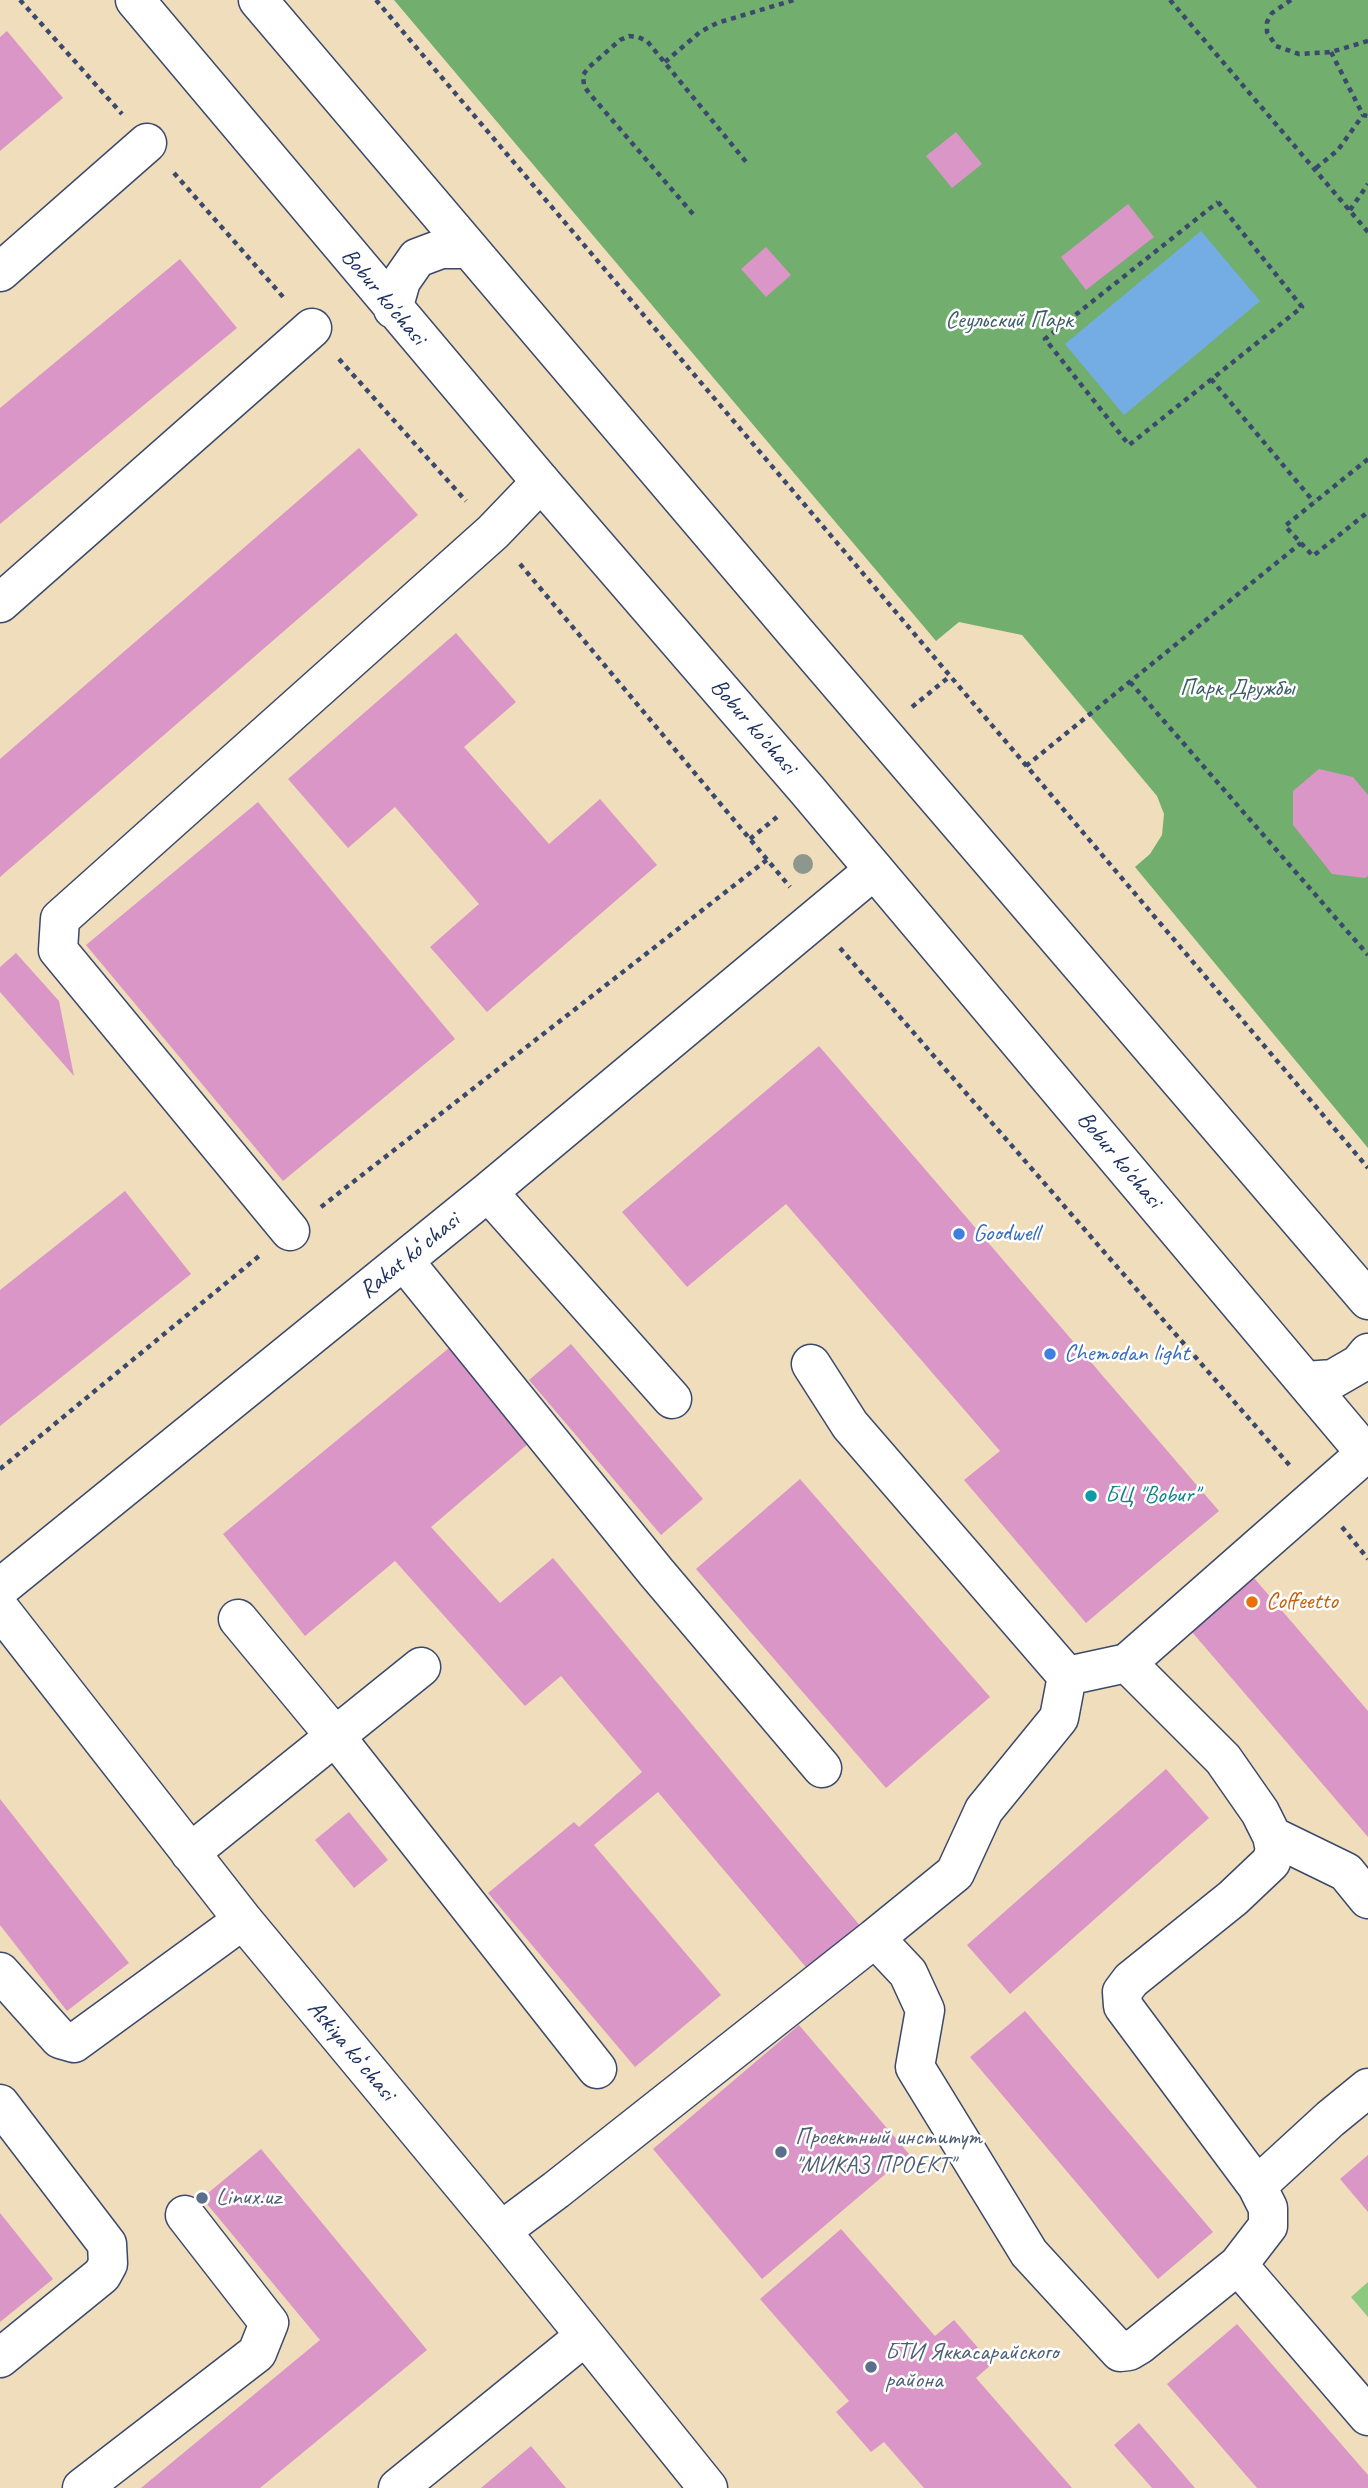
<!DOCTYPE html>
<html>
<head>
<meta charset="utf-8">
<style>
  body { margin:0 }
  canvas { display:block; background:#efddbb }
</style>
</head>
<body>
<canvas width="1368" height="2488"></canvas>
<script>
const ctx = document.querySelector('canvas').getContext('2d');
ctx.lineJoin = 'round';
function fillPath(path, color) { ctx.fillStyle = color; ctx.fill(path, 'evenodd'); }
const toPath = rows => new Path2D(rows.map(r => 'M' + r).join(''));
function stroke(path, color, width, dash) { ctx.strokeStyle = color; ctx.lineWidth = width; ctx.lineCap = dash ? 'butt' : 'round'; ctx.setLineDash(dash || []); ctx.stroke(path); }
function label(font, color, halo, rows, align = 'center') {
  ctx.font = font + ' Caveat,sans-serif'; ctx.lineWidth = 5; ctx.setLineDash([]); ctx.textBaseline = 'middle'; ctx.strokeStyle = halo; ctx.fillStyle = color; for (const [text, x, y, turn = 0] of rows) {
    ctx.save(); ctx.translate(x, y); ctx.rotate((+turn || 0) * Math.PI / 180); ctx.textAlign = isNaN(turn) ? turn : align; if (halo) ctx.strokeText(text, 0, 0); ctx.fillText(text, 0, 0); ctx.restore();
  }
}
fillPath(toPath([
  [1368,2282,1368,2317,1351,2297]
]), '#8dca80');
fillPath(toPath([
  [394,0,1368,0,1368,1148,1135,867,1150,854,1162,835,1164,814,1157,796,1022,635,959,622,936,641]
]), '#72ae6e');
fillPath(toPath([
  [1201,231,1260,301,1124,415,1065,344]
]), '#74ade4');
fillPath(toPath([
  [7,31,63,98,0,151,0,37],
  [956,132,982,164,952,188,926,156],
  [1128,204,1154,237,1086,290,1061,257],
  [766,247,791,275,766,297,741,269],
  [180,259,237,328,0,524,0,408],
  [359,448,418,515,0,877,0,759],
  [456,633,516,702,464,747,549,844,600,799,657,865,487,1012,430,947,479,904,395,807,348,848,288,779],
  [1319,769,1353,777,1368,795,1368,876,1365,878,1332,874,1293,825,1293,791],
  [258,802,455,1039,283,1181,86,945],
  [16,953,59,1001,74,1076,0,992,0,967],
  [819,1046,1219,1511,1086,1623,964,1480,1000,1451,786,1204,687,1287,622,1212],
  [125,1191,191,1274,0,1426,0,1290],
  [571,1344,703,1499,661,1535,529,1380],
  [449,1348,529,1443,431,1527,500,1603,553,1558,862,1928,810,1972,658,1792,594,1845,721,1995,635,2067,488,1893,574,1822,579,1827,642,1772,561,1676,525,1706,395,1561,305,1636,223,1534],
  [800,1479,990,1697,886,1788,696,1569],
  [1248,1571,1368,1711,1368,1837,1186,1625],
  [1166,1769,1209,1818,1010,1994,967,1945],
  [0,1799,129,1963,67,2011,0,1925],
  [349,1812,388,1860,354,1888,315,1840],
  [1025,2011,1213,2232,1158,2279,970,2057],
  [799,2025,909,2154,762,2279,653,2149],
  [261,2149,427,2350,260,2488,141,2488,320,2340,202,2198],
  [1368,2155,1368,2212,1340,2179],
  [0,2213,53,2279,0,2322],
  [841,2229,935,2336,954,2320,992,2364,976,2378,1072,2488,924,2488,884,2442,871,2452,836,2412,849,2401,760,2299],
  [1237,2324,1368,2475,1368,2488,1257,2488,1167,2384],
  [1139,2423,1195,2488,1152,2488,1114,2445],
  [531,2446,566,2488,481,2488]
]), '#da96c6');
const minor = toPath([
  [0,272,147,143],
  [0,603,312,328],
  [488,1192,672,1399],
  [290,1231,58,950,60,919,493,532,541,482],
  [404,1261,656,1572,822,1768],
  [811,1364,850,1425,1067,1676,1127,1663,1223,1759,1260,1812,1272,1836,1275,1850,1271,1862,1233,1898,1131,1980,1122,1992,1123,2006,1257,2186,1268,2208,1268,2226,1238,2265,1368,2416],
  [0,1588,488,1192,874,870],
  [0,1609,243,1920,501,2231,708,2488],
  [238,1619,335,1736,597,2069],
  [1127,1663,1366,1453],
  [1272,1836,1346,1872,1368,1899],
  [190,1853,421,1667],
  [875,1938,955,1873,984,1810,1059,1718,1067,1676],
  [0,1972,60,2039,74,2043,243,1920],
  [0,2104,107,2244,108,2264,102,2275,0,2358],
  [1257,2186,1330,2119,1368,2088],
  [501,2231,556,2190,875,1938,908,1973,925,2010,915,2067,1029,2253,1120,2352,1129,2351,1139,2345,1238,2265],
  [82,2488,257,2353,269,2323,185,2215],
  [398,2488,585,2336]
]);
const major = toPath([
  [135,0,541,482,808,791,1368,1456],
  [258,0,796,633,1368,1300],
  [393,309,401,281,417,258,441,249,469,249],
  [1305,1381,1333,1379,1359,1364,1368,1353]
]);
stroke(minor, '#3b496c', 41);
stroke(major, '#3b496c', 41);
stroke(toPath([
  [20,0,122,114],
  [376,0,1368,1168],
  [1170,0,1368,232],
  [1291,0,1272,13,1267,22,1267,32,1276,46,1299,54,1331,52,1368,41],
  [1331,52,1363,115,1368,116],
  [665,62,700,32,717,23,794,0],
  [1316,168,1338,150,1363,115],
  [174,173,284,298],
  [1218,202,1302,307,1129,445,1045,339,1218,202],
  [1350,210,1368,184],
  [693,214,589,93,584,86,583,75,588,68,620,40,629,36,638,37,647,41,747,163],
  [339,359,466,501],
  [1211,379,1314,502],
  [1368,459,1285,526,1313,556,1368,512],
  [520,564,790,887],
  [1130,682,1368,955],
  [912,707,949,677],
  [1026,766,1301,543],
  [750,839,777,817],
  [840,948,1291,1467],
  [321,1207,768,859],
  [0,1469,259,1256],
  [1342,1527,1368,1559]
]), '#3b496c', 4.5, [5, 5]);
stroke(minor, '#fff', 38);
stroke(major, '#fff', 38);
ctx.fillStyle = '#8d978d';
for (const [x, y] of [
  [803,864]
]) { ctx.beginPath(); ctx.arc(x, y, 10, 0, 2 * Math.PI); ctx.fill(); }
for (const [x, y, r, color] of [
  [959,1234,7,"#3f7fe0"],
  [1050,1354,7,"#3f7fe0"],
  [1091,1496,7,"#0f9aa8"],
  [1252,1602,7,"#e8710a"],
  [781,2152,7,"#5c6f8a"],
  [202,2198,7,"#5c6f8a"],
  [871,2367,7,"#5c6f8a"]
]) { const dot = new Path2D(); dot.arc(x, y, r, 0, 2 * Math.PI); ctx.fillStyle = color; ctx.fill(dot); stroke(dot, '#fff', 2.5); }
label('24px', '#1b2f5e', '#fff', [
  ["Bobur ko'chasi",383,297,50],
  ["Bobur ko'chasi",753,727,49],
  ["Bobur ko'chasi",1119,1160,50],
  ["Rakat koʻchasi",410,1256,-39],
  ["Askiya koʻchasi",351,2051,50]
]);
label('24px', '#3d5e68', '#fff', [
  ["Сеульский Парк",1009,321],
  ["Парк Дружбы",1237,689]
]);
label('24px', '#366cbe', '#fff', [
  ["Goodwell",973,1234],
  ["Chemodan light",1064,1354]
], 'left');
label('24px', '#0d838f', '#fff', [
  ["БЦ \"Bobur\"",1105,1496]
], 'left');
label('24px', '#c56008', '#fff', [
  ["Coffeetto",1266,1602]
], 'left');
label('24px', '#4e5e75', '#fff', [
  ["Проектный институт",795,2138],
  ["\"МИКАЗ ПРОЕКТ\"",795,2166],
  ["Linux.uz",216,2198],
  ["БТИ Яккасарайского",885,2353],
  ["района",885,2381]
], 'left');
</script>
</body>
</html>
